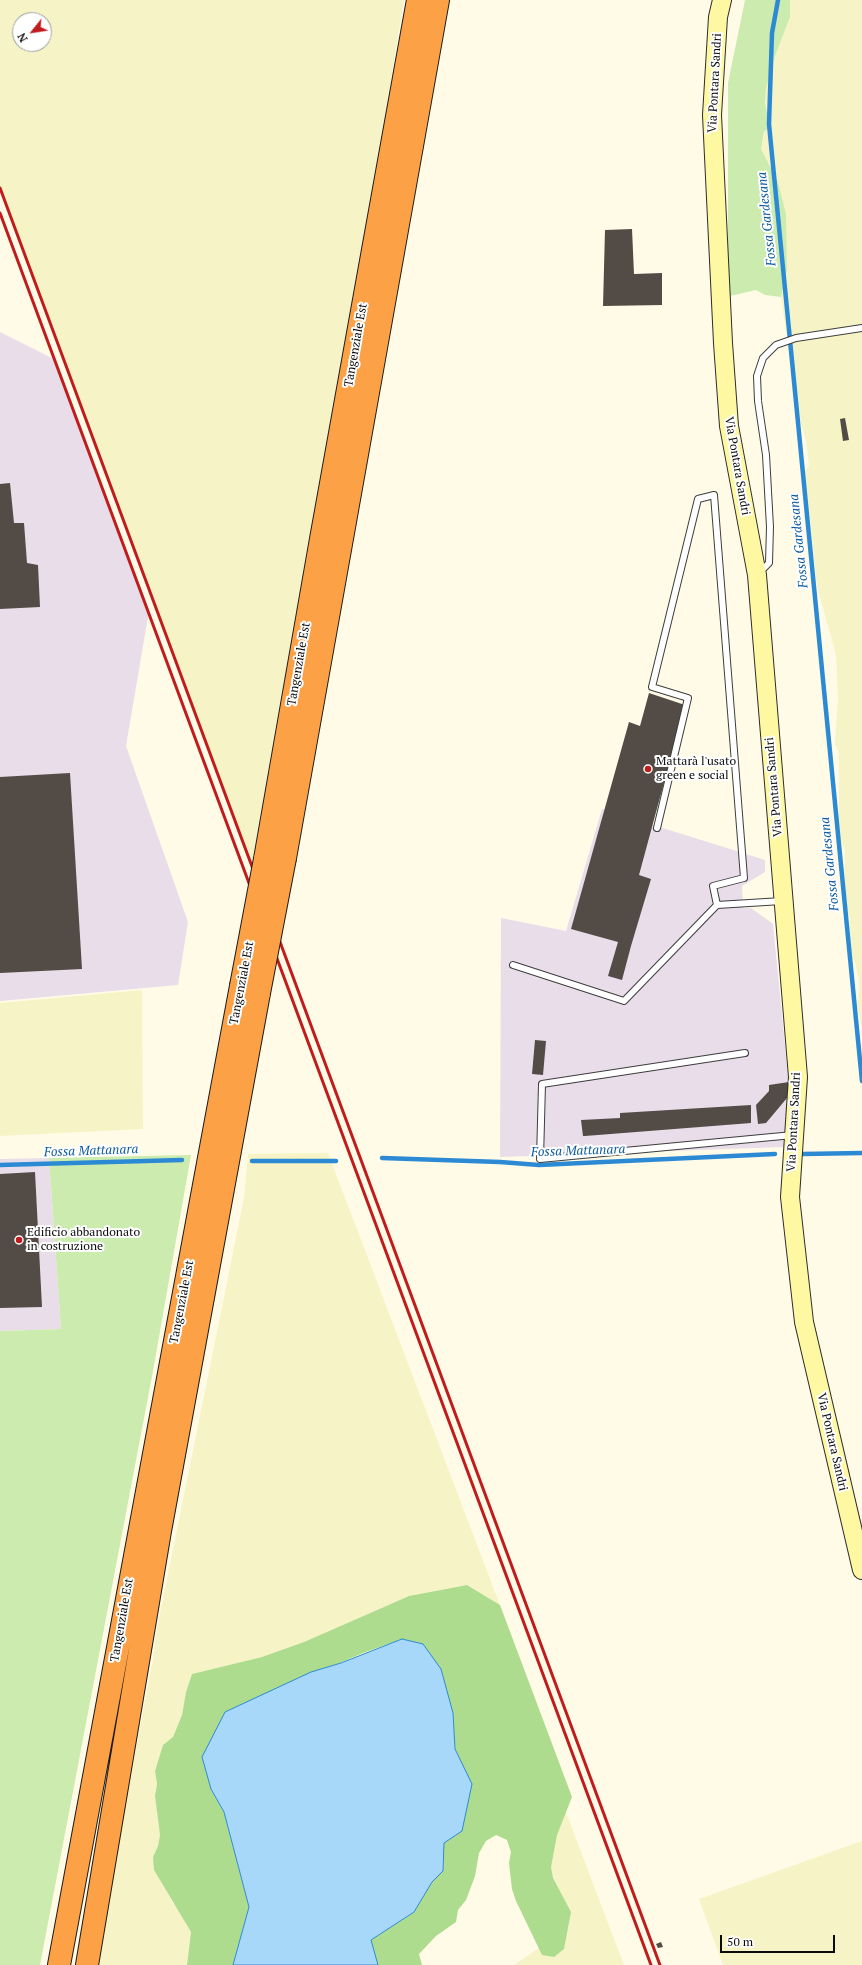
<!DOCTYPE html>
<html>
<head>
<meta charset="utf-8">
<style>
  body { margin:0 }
  #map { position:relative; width:862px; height:1965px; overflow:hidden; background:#fffbe7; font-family:"PT Serif",serif }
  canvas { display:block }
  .north { position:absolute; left:12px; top:12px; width:40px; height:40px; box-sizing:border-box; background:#fff; border:1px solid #9d9d9d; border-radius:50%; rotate:240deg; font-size:11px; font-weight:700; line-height:16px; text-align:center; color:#0a0a0a }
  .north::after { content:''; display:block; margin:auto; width:14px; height:18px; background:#c01c1d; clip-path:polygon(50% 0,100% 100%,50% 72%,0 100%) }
  .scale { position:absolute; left:720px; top:1935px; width:115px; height:18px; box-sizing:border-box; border:2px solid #0a0a0a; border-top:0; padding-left:5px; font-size:12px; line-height:14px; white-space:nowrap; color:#0a0a0a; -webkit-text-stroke:3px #fff; paint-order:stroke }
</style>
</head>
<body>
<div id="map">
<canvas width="862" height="1965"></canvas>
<div class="north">N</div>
<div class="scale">50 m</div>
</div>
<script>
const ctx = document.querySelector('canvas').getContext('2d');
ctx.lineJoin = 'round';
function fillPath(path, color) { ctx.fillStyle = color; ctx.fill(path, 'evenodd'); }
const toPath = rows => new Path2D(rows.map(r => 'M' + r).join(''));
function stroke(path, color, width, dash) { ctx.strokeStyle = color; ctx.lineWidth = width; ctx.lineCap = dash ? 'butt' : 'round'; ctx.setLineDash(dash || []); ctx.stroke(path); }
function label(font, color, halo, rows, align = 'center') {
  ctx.font = font + ' "PT Serif",serif'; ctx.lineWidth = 4; ctx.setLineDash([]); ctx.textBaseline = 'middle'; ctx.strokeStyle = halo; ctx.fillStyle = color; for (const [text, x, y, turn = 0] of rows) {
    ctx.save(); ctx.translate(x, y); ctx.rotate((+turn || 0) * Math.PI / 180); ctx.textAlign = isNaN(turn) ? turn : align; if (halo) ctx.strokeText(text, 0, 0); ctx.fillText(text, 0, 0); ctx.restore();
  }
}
fillPath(toPath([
  [0,332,54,359,149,611,126,746,188,922,178,985,0,1001],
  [602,809,765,860,765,872,742,886,743,908,751,908,773,924,789,1086,784,1147,500,1157,501,918,566,931],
  [49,1158,61,1329,0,1331,0,1159]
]), '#e9ddea');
fillPath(toPath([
  [0,0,404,0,261,888,0,188],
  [20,20,44,20,44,44,20,44],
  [790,0,862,0,862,1028,857,1005,859,992,859,979,855,963,849,949,850,918,846,912,844,893,845,850,836,829,839,813,839,753,835,744,838,699,836,655,817,586,810,517,802,477,809,465,806,441,793,395,788,345,781,297,787,270,761,149,769,115,765,103,766,89,775,56,790,17],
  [142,990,143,1129,0,1136,0,1003],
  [328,1153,500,1605,467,1585,409,1596,304,1642,262,1657,192,1674,186,1692,182,1715,173,1737,163,1745,155,1771,157,1784,155,1796,160,1835,158,1846,153,1857,172,1902,180,1911,191,1932,187,1965,95,1965,153,1659,156,1633,244,1198,248,1154],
  [566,1812,624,1965,514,1965,569,1927,548,1877,536,1825],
  [862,1841,862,1965,723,1965,699,1899]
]), '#f6f4c6');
fillPath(toPath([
  [745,0,790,0,790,17,775,56,766,89,765,103,770,126,764,132,761,149,778,182,786,214,787,270,781,297,765,295,756,290,730,296,728,262,728,83],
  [191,1155,153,1371,40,1965,0,1965,0,1331,61,1329,49,1158]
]), '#ccebaf');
fillPath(toPath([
  [467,1585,500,1605,572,1797,557,1835,551,1867,553,1878,571,1912,564,1949,554,1957,542,1955,516,1901,512,1889,509,1863,511,1852,507,1840,496,1835,486,1841,479,1853,475,1876,466,1900,458,1910,456,1922,436,1936,419,1954,422,1965,378,1965,376,1961,371,1940,414,1912,432,1882,443,1871,444,1843,471,1784,455,1749,453,1713,423,1644,402,1639,363,1653,225,1712,211,1789,224,1812,249,1907,233,1965,187,1965,191,1932,154,1870,153,1857,158,1846,160,1835,155,1796,157,1784,155,1771,163,1745,173,1737,182,1715,186,1692,192,1674,262,1657,304,1642,409,1596]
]), '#aedc8e');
const water = toPath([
  [402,1639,423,1644,441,1669,453,1713,455,1749,472,1784,462,1831,444,1843,443,1871,432,1882,414,1912,371,1940,378,1965,233,1965,249,1907,224,1812,211,1789,202,1757,225,1712,311,1672,341,1663,402,1639]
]);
fillPath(water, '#a8d8f9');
stroke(water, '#2c8ad4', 1);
stroke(toPath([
  [778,0,772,33,769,124,862,1081],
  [803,1154,862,1153],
  [382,1158,500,1162,539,1165,775,1154],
  [252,1161,336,1161],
  [0,1165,182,1160]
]), '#2c8ad4', 4.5);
fillPath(toPath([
  [632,229,634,274,662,273,662,305,603,306,605,230],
  [845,418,849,440,843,441,840,419],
  [10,483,14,523,24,523,27,563,38,565,40,607,0,609,0,484],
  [649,693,685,705,639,875,651,879,631,946,622,980,608,976,618,942,571,929,629,722,640,726],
  [70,773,82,969,0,973,0,777],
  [535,1040,546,1041,543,1075,532,1074],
  [789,1082,787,1098,766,1123,758,1124,756,1105,769,1091,769,1085],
  [751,1105,751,1123,585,1136,583,1136,581,1120,620,1118,620,1113],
  [35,1172,42,1307,0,1308,0,1174],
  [661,1942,663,1947,658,1948,656,1944]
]), '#534b46');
const lane = toPath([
  [760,572,769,563,770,527,766,455,758,401,757,376,763,358,776,345,796,338,862,328],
  [657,828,688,698,652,687,698,499,714,495,744,878,713,886,717,905],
  [513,965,624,1001,717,905,782,901],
  [745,1053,542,1084,540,1159,793,1135]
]);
const secondary = toPath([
  [722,0,718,17,712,115,723,343,729,426,757,575,798,1077,790,1197,804,1322,862,1570]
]);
const highway = toPath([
  [285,858,438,0],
  [265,859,321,539,418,0],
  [59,1965,241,986],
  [87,1965,160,1531,259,993]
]);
stroke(lane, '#3d3d3d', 8);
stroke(secondary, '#2c2c2c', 20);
stroke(highway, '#1b1b1b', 24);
stroke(lane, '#fff', 6);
stroke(secondary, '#fff8a2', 18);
stroke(highway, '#fda147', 22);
stroke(toPath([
  [0,188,660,1965],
  [0,213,651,1965]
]), '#c01c1d', 3);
const highwayBridge = toPath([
  [241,986,265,859],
  [259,993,285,858]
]);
stroke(highwayBridge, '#1b1b1b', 24, []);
stroke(highwayBridge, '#fda147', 22);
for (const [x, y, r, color] of [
  [648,769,4,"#c01c1d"],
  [19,1240,4,"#c01c1d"]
]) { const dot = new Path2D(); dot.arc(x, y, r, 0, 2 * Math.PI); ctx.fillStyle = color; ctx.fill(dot); stroke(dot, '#fff', 1.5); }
label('12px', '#0a0a0a', '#fff', [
  ["Via Pontara Sandri",715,83,-87],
  ["Tangenziale Est",356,345,-80],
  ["Via Pontara Sandri",737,466,80],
  ["Tangenziale Est",299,664,-80],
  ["Via Pontara Sandri",774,787,-95],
  ["Tangenziale Est",242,983,-79],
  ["Via Pontara Sandri",794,1122,-87],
  ["Tangenziale Est",182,1302,-79],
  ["Via Pontara Sandri",832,1442,77],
  ["Tangenziale Est",122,1620,-80]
]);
label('12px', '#0a0a0a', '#fff', [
  ["Mattarà l'usato",656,762],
  ["green e social",656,776],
  ["Edificio abbandonato",27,1233],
  ["in costruzione",27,1247]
], 'left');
label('italic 13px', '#0e5ba1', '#fff', [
  ["Fossa Gardesana",767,219,-96],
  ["Fossa Gardesana",799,541,-96],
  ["Fossa Gardesana",830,864,-96],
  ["Fossa Mattanara",91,1151,-2],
  ["Fossa Mattanara",578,1151,-2]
]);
</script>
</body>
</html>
